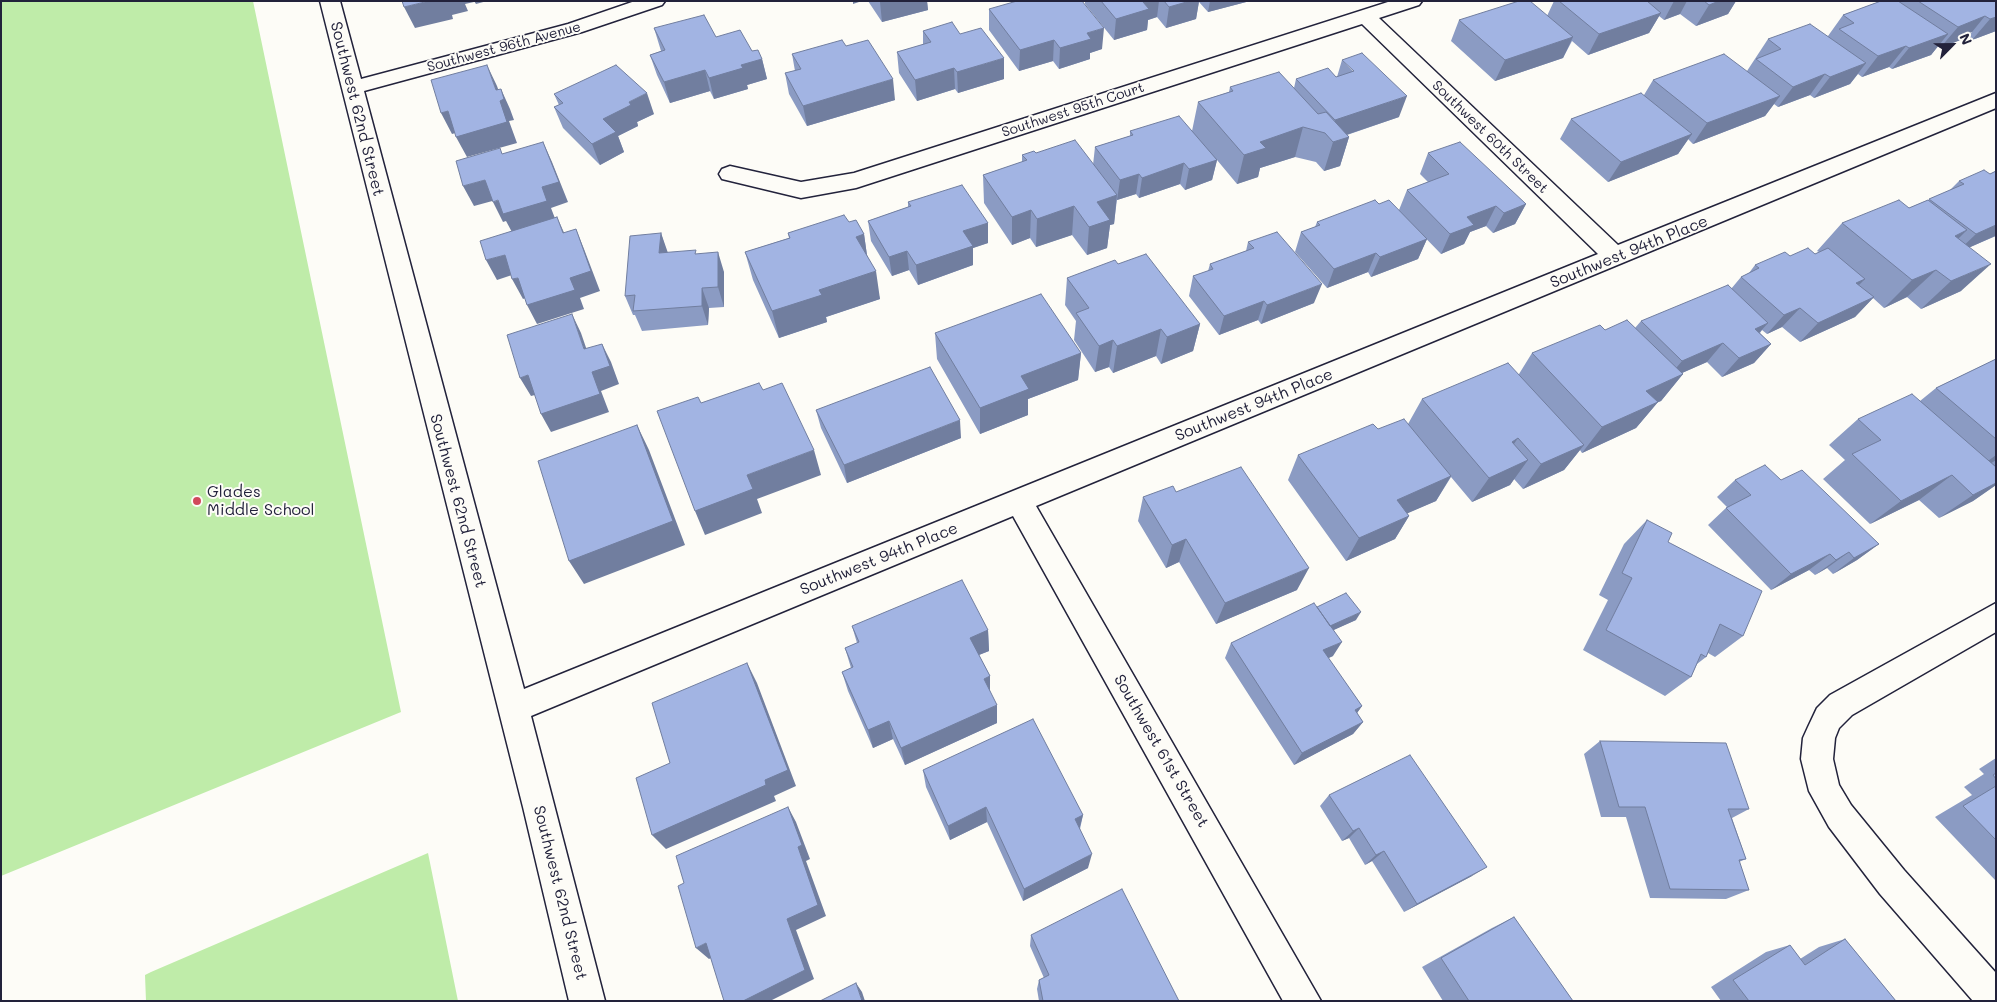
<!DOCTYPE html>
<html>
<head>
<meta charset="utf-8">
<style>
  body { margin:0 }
  #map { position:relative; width:1997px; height:1002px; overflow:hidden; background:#fdfcf7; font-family:Mali,sans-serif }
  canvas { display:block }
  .frame { position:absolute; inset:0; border:2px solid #22223b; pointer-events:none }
  .north { position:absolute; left:1927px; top:20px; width:50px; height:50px; -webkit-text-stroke:4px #fdfcf7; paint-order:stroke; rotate:67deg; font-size:14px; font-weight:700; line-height:20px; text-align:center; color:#22223b }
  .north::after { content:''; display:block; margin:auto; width:18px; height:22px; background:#22223b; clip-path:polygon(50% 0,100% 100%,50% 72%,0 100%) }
</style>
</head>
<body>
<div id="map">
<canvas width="1997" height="1002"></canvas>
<div class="frame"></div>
<div class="north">N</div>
</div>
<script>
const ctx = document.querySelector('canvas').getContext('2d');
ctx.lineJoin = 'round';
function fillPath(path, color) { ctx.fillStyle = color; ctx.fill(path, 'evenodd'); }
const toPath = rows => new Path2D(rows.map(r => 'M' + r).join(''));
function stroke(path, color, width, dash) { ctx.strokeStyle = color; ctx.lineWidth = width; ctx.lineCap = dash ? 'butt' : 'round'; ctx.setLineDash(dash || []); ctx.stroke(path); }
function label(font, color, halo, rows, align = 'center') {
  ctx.font = font + ' Mali,sans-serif'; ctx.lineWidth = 4; ctx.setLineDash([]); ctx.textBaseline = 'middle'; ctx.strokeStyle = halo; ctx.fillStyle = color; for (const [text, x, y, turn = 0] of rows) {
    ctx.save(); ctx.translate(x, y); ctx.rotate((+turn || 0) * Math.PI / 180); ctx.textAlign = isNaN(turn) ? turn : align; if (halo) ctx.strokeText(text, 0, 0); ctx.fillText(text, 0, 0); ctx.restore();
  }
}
fillPath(toPath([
  [1,1,253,1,401,712,1,876],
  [428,853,458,1001,146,1001,145,975,151,972]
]), '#bfeca9');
const minor = toPath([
  [320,1,340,1,361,79,568,24,635,1,665,1,662,5,582,32,364,91,524,689,1598,254,1362,24,856,188,801,198,722,179,719,174,722,169,730,166,801,182,854,173,1391,1,1422,1,1419,5,1379,18,1618,245,1996,93,1996,108,1036,506,1321,1001,1283,1001,1013,516,531,716,605,1001,569,1001,523,807,320,1],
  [1996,603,1996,632,1852,715,1839,728,1835,738,1833,759,1839,785,1851,805,1904,870,1996,973,1996,1001,1973,1001,1880,894,1829,827,1809,791,1801,759,1803,738,1808,727,1817,708,1830,695,1996,603]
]);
stroke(minor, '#22223b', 3);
fillPath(minor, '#fdfcf7');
fillPath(toPath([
  [868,1,927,1,928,10,882,22],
  [1085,1,1250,1,1208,12,1199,2,1196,19,1166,28,1157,17,1148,20,1147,30,1114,40,1085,4],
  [1554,1,1736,1,1728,14,1696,26,1680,14,1664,20,1659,16,1649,33,1588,55,1572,41,1563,58,1495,81,1451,41,1459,20,1547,16],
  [1881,1,1996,1,1996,31,1972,40,1968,37,1940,48,1938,46,1931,55,1892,69,1889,67,1862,77,1858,74,1850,84,1814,98,1810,95,1778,107,1774,104,1765,116,1693,144,1688,139,1678,154,1608,182,1560,139,1571,119,1644,95,1653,80,1747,71,1768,39,1828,36,1843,15],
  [989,9,1102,49,1090,53,1090,59,1059,69,1053,61,1019,71,989,30],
  [654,28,716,37,752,51,762,59,767,79,747,85,748,89,714,99,710,91,670,103,657,75,650,55,661,51],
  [923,31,1004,79,958,93,955,89,917,101,899,73,897,52,923,45],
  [846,46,895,100,807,126,789,94,785,73,795,71,792,54],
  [1342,60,1399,117,1347,135,1349,137,1340,166,1324,171,1316,162,1295,157,1260,168,1258,177,1237,184,1217,160,1212,180,1185,190,1180,184,1139,198,1136,194,1117,200,1117,199,1114,224,1110,225,1107,248,1087,255,1072,235,1036,247,1030,238,1012,245,984,203,983,175,1022,162,1022,155,1036,153,1093,165,1095,147,1130,136,1130,131,1192,131,1198,102,1229,92,1230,87,1294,88,1296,79,1337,77],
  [554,94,654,114,637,122,638,126,618,136,624,152,600,165,563,128,554,107,559,105],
  [1428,153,1526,204,1515,224,1493,233,1486,226,1470,232,1464,244,1441,254,1411,223,1427,239,1418,259,1371,277,1368,272,1327,288,1295,252,1301,232,1315,227,1317,222,1379,204,1399,210,1407,190,1428,182,1420,174],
  [1996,171,1996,236,1970,247,1961,291,1921,309,1907,297,1884,308,1873,298,1855,317,1800,342,1782,327,1767,334,1762,330,1760,333,1771,344,1754,363,1722,377,1707,362,1682,373,1683,374,1661,401,1658,402,1636,428,1582,453,1580,450,1564,470,1523,489,1514,479,1510,485,1472,502,1451,477,1436,501,1407,513,1409,516,1395,539,1346,561,1288,480,1298,455,1378,429,1408,424,1422,399,1519,374,1532,353,1605,330,1635,328,1641,321,1731,289,1741,277,1749,273,1755,265,1790,256,1815,254,1819,252,1817,251,1842,223,1909,208,1949,191,1959,181,1990,174],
  [908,202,988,223,988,243,973,248,973,265,918,285,909,270,892,276,871,241,868,221,908,207],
  [849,222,864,234,867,255,880,299,826,317,827,322,779,338,753,280,745,252,789,238,788,233],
  [661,233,667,253,697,254,724,272,724,307,709,308,708,325,642,331,635,315,633,315,625,296],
  [1248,242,1314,303,1261,324,1258,320,1219,335,1189,296,1193,276,1208,271,1210,264,1246,251],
  [1118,264,1200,324,1193,351,1161,364,1156,356,1113,373,1109,367,1095,372,1074,340,1076,321,1065,305,1067,278],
  [935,333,1081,353,1078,380,1028,399,1028,415,980,434,937,359],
  [1996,359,1996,485,1973,501,1939,518,1919,500,1870,524,1823,479,1845,460,1829,445,1858,419,1920,401,1936,388],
  [816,410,961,438,847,483,821,428],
  [1735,480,1781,480,1879,544,1857,560,1833,574,1827,568,1815,575,1809,570,1771,590,1708,525,1727,507,1717,497],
  [1143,497,1297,590,1216,624,1179,562,1166,568,1138,521],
  [1647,520,1668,542,1743,636,1715,657,1708,653,1706,657,1697,664,1691,677,1665,696,1583,650,1608,600,1599,595,1624,544],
  [1316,607,1356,620,1333,630,1333,656,1328,658,1362,706,1357,713,1363,722,1353,734,1294,765,1225,658,1231,643],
  [852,626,988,630,989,651,979,655,990,676,990,691,997,723,905,765,893,739,873,748,848,691,842,672,851,668,845,648,857,643],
  [1600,741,1749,809,1732,818,1746,859,1739,862,1749,890,1726,899,1650,898,1626,817,1601,817,1584,754],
  [1996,758,1996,881,1935,817,1972,795,1964,787,1984,774,1979,769],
  [923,770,1083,815,1080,829,1088,868,1023,901,987,822,950,840,926,787],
  [1329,795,1472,876,1404,912,1372,861,1365,865,1349,838,1342,841,1320,806],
  [1514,917,1573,1001,1443,1001,1422,967,1492,928],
  [1031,935,1179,1001,1039,1001,1037,989,1039,980,1044,978,1030,946],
  [1845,939,1896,1001,1721,1001,1711,987,1766,952,1790,945,1800,959,1819,947]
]), '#8b9bc3');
fillPath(toPath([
  [429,1,474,1,474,2,465,4,468,11,452,15,453,19,415,28,404,7],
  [474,1,487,1,476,4],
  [853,1,862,1,853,4],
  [927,1,928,10,882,22,880,2],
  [1159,1,1157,17,1148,20,1147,30,1114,40,1116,19,1143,2],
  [1190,1,1199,1,1196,19,1166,28,1169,7],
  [1210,1,1250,1,1208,12],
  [1674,1,1687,1,1680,14,1664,20],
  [1719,1,1736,1,1728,14,1696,26,1709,5],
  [1661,13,1649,33,1588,55,1599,34],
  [1985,16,1968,37,1940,48,1958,27],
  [1996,17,1996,31,1972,40,1990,19],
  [1104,28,1102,49,1090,53,1090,59,1059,69,1060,48,1087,33],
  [1948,34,1931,55,1892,69,1909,48],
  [1573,37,1563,58,1495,81,1505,60],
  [1054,40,1053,61,1019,71,1020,50],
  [1906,46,1889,67,1862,77,1878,56],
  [1004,58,1004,79,958,93,957,72],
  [762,59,767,79,747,85,748,89,714,99,709,78,741,65],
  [1866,63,1850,84,1814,98,1830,77],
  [487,65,497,86,502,100,501,89,510,109,514,120,509,121,517,143,467,157,456,137,496,90],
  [954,68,955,89,917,101,915,80],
  [705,70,710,91,670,103,664,82],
  [1825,74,1810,95,1778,107,1793,87],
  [893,79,895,100,807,126,803,106],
  [647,93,654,114,637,122,638,126,618,136,624,152,600,165,592,144,603,119,629,102],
  [1407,96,1399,117,1331,140,1330,138,1335,120],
  [1780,96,1765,116,1693,144,1707,123],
  [448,111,459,132,452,134,441,113],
  [1303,127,1295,157,1260,168,1258,177,1237,184,1244,155,1260,142],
  [1692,134,1678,154,1608,182,1621,162],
  [1349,137,1340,166,1324,171,1333,142],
  [543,142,552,162,568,202,551,208,556,221,513,234,506,221,503,222,493,202,542,187],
  [1217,160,1212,180,1185,190,1189,169],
  [1184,163,1180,184,1139,198,1142,178],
  [1139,174,1136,194,1117,200,1120,180],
  [485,180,496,200,474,206,463,186],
  [1117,195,1114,224,1110,225,1107,248,1087,255,1089,227,1097,202],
  [1526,204,1515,224,1493,233,1504,213],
  [1074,206,1072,235,1036,247,1037,219],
  [1496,206,1486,226,1470,232,1464,244,1441,254,1450,234,1467,217],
  [1031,210,1030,238,1012,245,1012,217],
  [557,217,566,237,563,233],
  [988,223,988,243,973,248,973,265,918,285,916,265,963,231],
  [1996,225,1995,236,1955,254,1976,234],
  [576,229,584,249,600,291,580,298,584,309,537,324,527,305,570,278],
  [1967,230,1938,259,1955,236],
  [661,233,668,253,659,253],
  [864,234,868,263,856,237],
  [1427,239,1418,259,1371,277,1380,257],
  [907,251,909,270,892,276,889,257],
  [718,252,724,272,724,307,718,287],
  [1376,253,1368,272,1327,288,1334,269],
  [505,255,515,274,497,280,486,260],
  [1991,264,1961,291,1921,309,1951,281],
  [1936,270,1907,297,1884,308,1912,280],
  [876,271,880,299,826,317,827,322,779,338,772,311,819,290],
  [518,278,528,297,523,299,512,279],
  [1865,279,1846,298,1856,283],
  [1322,284,1314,303,1261,324,1267,305],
  [702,288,709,308,708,325,702,306],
  [1874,297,1855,317,1800,342,1818,323],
  [1264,301,1258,320,1219,335,1224,316],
  [1800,308,1782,327,1767,334,1784,315],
  [572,314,581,333,593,368,584,349],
  [1768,323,1751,342,1755,329],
  [1200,324,1193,351,1161,364,1167,337],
  [1161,329,1156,356,1113,373,1117,346],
  [1113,340,1109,367,1095,372,1099,346],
  [1723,343,1707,362,1666,380,1682,361],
  [602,344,611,362,619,384,601,391,609,412,551,432,541,414,592,372],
  [1771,344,1754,363,1722,377,1739,358],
  [1081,353,1078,380,1028,399,1028,415,980,434,980,408,1021,376],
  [1683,374,1661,401,1625,416,1646,391],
  [528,375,539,394,531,396,520,378],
  [1658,402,1636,428,1582,453,1602,427],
  [960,420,961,438,847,483,844,465],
  [637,425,649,450,685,545,584,584,569,561],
  [1518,438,1501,463,1512,442],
  [1584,445,1564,470,1523,489,1541,464],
  [814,450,821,475,757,499,762,513,705,535,695,511,747,475],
  [1996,455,1996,460,1990,464,1972,473],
  [1528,460,1510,485,1472,502,1489,478],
  [1952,475,1919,500,1870,524,1901,501],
  [1451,476,1436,501,1383,524,1397,500],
  [1996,483,1996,485,1973,501,1939,518,1973,495],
  [1409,516,1395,539,1346,561,1359,538],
  [1186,539,1179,562,1166,568,1172,545],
  [1879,544,1857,560,1833,574,1854,558],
  [1849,552,1827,568,1815,575,1836,560],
  [1830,554,1809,570,1771,590,1791,574],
  [1309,568,1297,590,1216,624,1225,603],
  [1361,612,1356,620,1325,634,1330,626],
  [988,630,989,651,971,658,970,638],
  [1342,642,1333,656,1314,665,1323,650],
  [747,663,757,683,796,786,774,796,776,801,666,849,652,835,765,780],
  [990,676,990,696,984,679],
  [997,705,997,723,905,765,901,748],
  [1362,706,1352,720,1355,710],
  [889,721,893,739,873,748,868,730],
  [1363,722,1353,734,1294,765,1302,753],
  [788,807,796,822,810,859,806,861,826,916,796,930,814,979,770,1001,743,1001,787,919,798,847],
  [986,807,987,822,950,840,948,826],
  [1083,815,1079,830,1075,819],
  [1359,828,1349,838,1342,841,1353,831],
  [1384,851,1372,861,1365,865,1376,855],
  [1092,854,1088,868,1023,901,1024,889],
  [1487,867,1472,876,1404,912,1417,904],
  [706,943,719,954,709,959,696,948],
  [856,983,862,992,865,1001,862,1001]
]), '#717e9f');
const building = toPath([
  [402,1,429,1,404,7,402,1],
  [1017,1,1082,1,1104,28,1087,33,1091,39,1060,48,1054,40,1020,50,989,9,1017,1],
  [1101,1,1144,1,1143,2,1149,9,1116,19,1101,1],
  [1164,1,1190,1,1169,7,1164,1],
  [1519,1,1530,1,1573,37,1505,60,1459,20,1519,1],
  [1559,1,1647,1,1661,13,1599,34,1559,1],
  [1704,1,1719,1,1709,5,1704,1],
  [1881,1,1898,1,1948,34,1909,48,1906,46,1878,56,1839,29,1854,23,1843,15,1881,1],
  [1918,1,1996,1,1996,17,1990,19,1985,16,1958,27,1918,1],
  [704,15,716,37,740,30,752,51,758,50,762,59,741,65,743,68,709,78,705,70,664,82,650,55,665,50,654,28,704,15],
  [952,22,960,34,981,28,1004,58,957,72,954,68,915,80,897,52,931,42,923,31,952,22],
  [1810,24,1866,63,1830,77,1825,74,1793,87,1756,59,1781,49,1768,39,1810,24],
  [842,40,846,46,868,40,893,79,803,106,785,73,801,69,792,54,842,40],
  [1362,53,1407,96,1335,120,1296,79,1328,68,1336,77,1354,71,1342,60,1362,53],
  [1724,54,1780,96,1707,123,1653,80,1724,54],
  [487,65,496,90,501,89,504,99,500,101,507,122,456,137,448,111,441,113,431,80,487,65],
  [616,65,647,93,629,102,631,105,603,119,616,132,592,144,554,107,563,103,554,94,616,65],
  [1279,72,1318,114,1326,112,1349,137,1333,142,1325,133,1303,127,1260,142,1266,148,1244,155,1198,102,1233,91,1230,87,1279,72],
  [1641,93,1692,134,1621,162,1571,119,1641,93],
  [1179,116,1217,160,1189,169,1184,163,1142,178,1139,174,1120,180,1095,147,1133,135,1130,131,1179,116],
  [1075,140,1117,195,1097,202,1110,220,1089,227,1074,206,1037,219,1031,210,1012,217,983,175,1027,160,1022,155,1034,151,1036,153,1075,140],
  [543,142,559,182,542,187,547,201,503,214,498,200,493,202,485,180,463,186,456,161,500,148,502,154,543,142],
  [1460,142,1526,204,1504,213,1496,206,1467,217,1474,225,1450,234,1407,190,1449,174,1428,153,1460,142],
  [1984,170,1990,174,1996,171,1996,225,1976,234,1929,199,1964,184,1959,181,1984,170],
  [962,185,988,223,963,231,973,246,916,265,907,251,889,257,868,221,911,206,908,202,962,185],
  [1375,200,1379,204,1389,200,1427,239,1380,257,1376,253,1334,269,1301,232,1320,225,1317,222,1375,200],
  [1899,200,1909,208,1928,200,1967,230,1955,236,1991,264,1951,281,1936,270,1912,280,1842,223,1899,200],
  [844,215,849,222,856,220,864,234,856,237,876,271,819,290,822,295,772,311,745,252,790,238,788,233,844,215],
  [557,217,563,233,576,229,591,271,570,278,575,290,527,305,518,278,512,279,505,255,486,260,480,241,557,217],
  [1277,232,1322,284,1267,305,1264,301,1224,316,1193,276,1213,269,1210,264,1254,248,1248,242,1277,232],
  [661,233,659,253,696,250,695,254,718,252,718,287,702,288,702,306,633,311,635,295,625,296,630,236,661,233],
  [1808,248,1815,254,1828,248,1865,279,1856,283,1874,297,1818,323,1800,308,1784,315,1741,277,1759,268,1755,265,1785,252,1790,256,1808,248],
  [1146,254,1200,324,1167,337,1161,329,1117,346,1113,340,1099,346,1076,313,1089,308,1067,278,1115,260,1118,264,1146,254],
  [1728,285,1768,323,1755,329,1771,344,1739,358,1723,343,1682,361,1641,321,1728,285],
  [1041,294,1081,353,1021,376,1029,389,980,408,935,333,1041,294],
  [572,314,584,349,602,344,610,366,592,372,600,394,541,414,528,375,520,378,507,335,572,314],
  [1627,320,1683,374,1646,391,1658,402,1602,427,1532,353,1600,325,1605,330,1627,320],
  [1996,359,1996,439,1936,388,1996,359],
  [1508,363,1584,445,1541,464,1518,438,1512,442,1528,460,1489,478,1422,399,1508,363],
  [930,367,960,420,844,465,816,410,930,367],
  [759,383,763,390,782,383,814,450,747,475,753,489,695,511,657,411,698,397,701,403,759,383],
  [1912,394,1996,467,1996,483,1973,495,1952,475,1901,501,1852,454,1881,440,1858,419,1912,394],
  [1404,419,1451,476,1397,500,1409,516,1359,538,1298,455,1373,424,1378,429,1404,419],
  [637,425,673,521,569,561,538,461,637,425],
  [1765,465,1781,480,1802,470,1879,544,1854,558,1849,552,1836,560,1830,554,1791,574,1726,508,1751,495,1735,480,1765,465],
  [1241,467,1309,568,1225,603,1186,539,1172,545,1143,497,1173,486,1176,492,1241,467],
  [1647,520,1672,533,1668,542,1762,591,1743,636,1720,624,1706,657,1701,654,1691,677,1606,630,1632,578,1622,573,1647,520],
  [962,580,988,630,970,638,990,676,984,679,997,705,901,748,889,721,868,730,842,672,853,667,845,648,859,642,852,626,962,580],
  [1346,593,1361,612,1330,626,1317,607,1346,593],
  [1314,603,1342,642,1323,650,1362,706,1355,710,1363,722,1302,753,1231,643,1314,603],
  [747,663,788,770,765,780,766,785,652,835,636,778,670,763,652,703,747,663],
  [1033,719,1083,815,1075,819,1092,854,1024,889,986,807,948,826,923,770,1033,719],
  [1600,741,1726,743,1749,809,1728,809,1746,859,1739,860,1749,890,1670,889,1645,807,1619,807,1600,741],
  [1410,755,1487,867,1417,904,1384,851,1376,855,1359,828,1353,831,1329,795,1410,755],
  [1996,773,1996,779,1993,775,1996,773],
  [1996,786,1996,840,1963,806,1996,786],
  [788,807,802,845,798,847,818,905,787,919,805,970,743,1001,724,1001,706,943,696,948,678,886,684,883,676,856,788,807],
  [1122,889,1179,1001,1043,1001,1039,980,1049,975,1031,935,1122,889],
  [1514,917,1573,1001,1469,1001,1441,958,1514,917],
  [1845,939,1896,1001,1749,1001,1733,980,1790,945,1805,965,1845,939],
  [856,983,862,1001,820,1001,856,983]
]);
fillPath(building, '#a2b4e3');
stroke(building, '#717e9f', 1);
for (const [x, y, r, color] of [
  [197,501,5,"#d1495b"]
]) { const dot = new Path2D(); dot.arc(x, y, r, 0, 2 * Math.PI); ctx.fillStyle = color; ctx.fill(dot); stroke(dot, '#fdfcf7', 2); }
label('14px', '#22223b', '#fdfcf7', [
  ["Southwest 96th Avenue",504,47,-15],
  ["Southwest 95th Court",1073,110,-18],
  ["Southwest 60th Street",1490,137,44]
]);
label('16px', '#22223b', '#fdfcf7', [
  ["Southwest 62nd Street",357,109,76],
  ["Southwest 94th Place",1629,252,-22],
  ["Southwest 94th Place",1254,405,-22],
  ["Southwest 62nd Street",458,501,75],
  ["Southwest 94th Place",879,559,-22],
  ["Southwest 61st Street",1161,751,60],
  ["Southwest 62nd Street",560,893,76]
]);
label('16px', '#22223b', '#fdfcf7', [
  ["Glades",207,492],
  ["Middle School",207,510]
], 'left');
</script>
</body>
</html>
